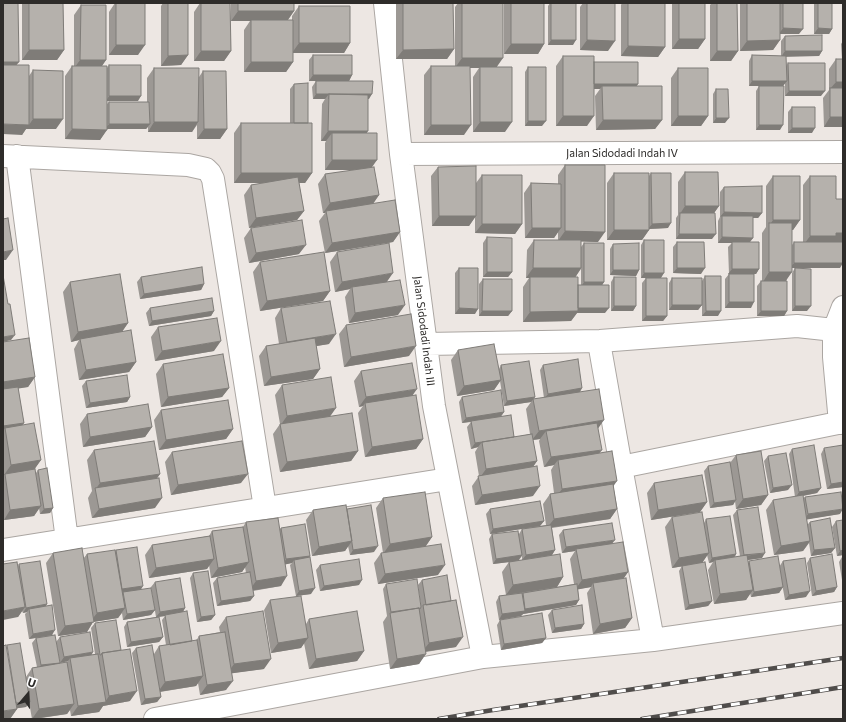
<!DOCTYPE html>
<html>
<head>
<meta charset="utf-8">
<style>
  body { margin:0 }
  #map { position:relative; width:846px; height:722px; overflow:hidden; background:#ede7e3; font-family:Commissioner,sans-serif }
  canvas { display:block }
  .frame { position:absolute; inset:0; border:4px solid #2e2c2a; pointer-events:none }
  .north { position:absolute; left:8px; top:674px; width:40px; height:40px; -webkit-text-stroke:3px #fff; paint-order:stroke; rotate:19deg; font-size:11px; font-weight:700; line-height:16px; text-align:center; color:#2e2c2a }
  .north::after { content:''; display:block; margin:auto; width:14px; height:18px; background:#2e2c2a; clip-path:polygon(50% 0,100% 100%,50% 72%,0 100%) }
</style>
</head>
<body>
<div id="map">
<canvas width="846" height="722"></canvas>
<div class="frame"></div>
<div class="north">U</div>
</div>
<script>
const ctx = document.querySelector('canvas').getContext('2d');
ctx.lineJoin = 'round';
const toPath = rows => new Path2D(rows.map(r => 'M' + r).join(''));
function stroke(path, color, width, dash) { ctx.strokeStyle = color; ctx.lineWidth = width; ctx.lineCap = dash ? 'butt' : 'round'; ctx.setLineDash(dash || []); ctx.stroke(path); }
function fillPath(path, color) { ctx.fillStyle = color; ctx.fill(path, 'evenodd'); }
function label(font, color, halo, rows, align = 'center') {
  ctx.font = font + ' Commissioner,sans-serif'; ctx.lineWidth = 3; ctx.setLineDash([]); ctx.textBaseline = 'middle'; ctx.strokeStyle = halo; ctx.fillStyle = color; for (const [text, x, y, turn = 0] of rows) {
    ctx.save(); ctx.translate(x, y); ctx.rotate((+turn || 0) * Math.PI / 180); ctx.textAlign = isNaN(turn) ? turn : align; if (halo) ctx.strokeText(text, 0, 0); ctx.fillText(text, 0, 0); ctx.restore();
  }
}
const street = toPath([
  [385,3,401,154,434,406,483,657],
  [401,154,843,152],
  [3,156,188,165,206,169,210,173,213,179,265,508],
  [17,156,67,540],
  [600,341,600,348,621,467,653,640],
  [426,344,600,341,797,326,834,330],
  [840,423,834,357,834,330,843,307],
  [621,467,843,422],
  [3,550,448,479],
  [155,719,483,657,653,640,843,613]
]);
stroke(street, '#aba6a2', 24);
stroke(street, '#fff', 22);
const rail = toPath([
  [439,719,493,710,843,658],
  [642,719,843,687]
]);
stroke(rail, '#504d4b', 4.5);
stroke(rail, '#fff', 3, [9]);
fillPath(toPath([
  [22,3,63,3,64,50,57,60,22,60],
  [115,3,145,3,138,55,109,55,109,12],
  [163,3,188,3,188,55,181,65,161,66,161,6],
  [200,3,230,3,231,51,224,61,194,61,194,12],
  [231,3,294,3,294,11,288,20,292,20,292,16,299,6,350,43,344,53,293,53,293,62,286,72,244,72,244,30,250,21,231,21],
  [396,3,453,3,454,49,447,59,396,59],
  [458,3,503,3,497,67,505,132,473,132,473,77,479,68,470,68,464,135,424,135,424,75,431,66,455,66,455,7],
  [504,3,544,3,544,44,538,54,504,54],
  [550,3,576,3,573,45,548,45,548,6],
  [583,3,615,3,608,51,580,50,580,7],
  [622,3,665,3,665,47,658,57,621,56,621,5],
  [672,3,705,3,705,39,698,49,672,49],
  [712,3,737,3,738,51,731,61,710,61,710,5],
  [740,3,803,3,799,34,780,34,780,40,773,50,740,51],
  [814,3,832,3,832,29,829,34,814,34],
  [81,5,106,60,102,66,107,68,109,65,138,101,107,101,107,104,109,102,147,102,147,78,154,68,199,77,203,71,227,129,220,139,197,139,197,125,192,132,148,132,148,127,146,129,107,129,100,140,65,139,65,76,72,66,74,66,74,15],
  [785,36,822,51,819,56,786,56,786,66,788,63,821,96,785,96,785,83,783,86,761,86,780,130,756,130,756,91,759,86,749,86,749,61,752,55,781,56,781,41],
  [843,41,843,59,842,59,841,44],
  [313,55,352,75,349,81,309,81,309,60],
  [563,56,594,63,594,62,637,86,662,120,655,129,596,130,595,96,600,89,594,89,587,126,556,126,556,66],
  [836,59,843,59,843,127,824,127,823,98,829,90,829,69],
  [17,65,29,76,33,70,56,129,26,129,22,135],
  [528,67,542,126,525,126,525,72],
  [678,68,708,116,701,126,671,126,671,78],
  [316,81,369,99,368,99,367,133,372,167,379,195,373,204,400,232,393,242,325,253,319,221,325,213,323,213,318,184,325,174,355,170,325,170,325,143,326,141,321,141,322,104,325,99,313,99,312,87],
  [294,84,308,123,312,173,305,183,299,183,304,211,297,220,249,228,244,195,251,185,264,183,234,183,234,133,241,123,290,123,290,89],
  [716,89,725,123,713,123,713,94],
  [792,107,812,133,788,133,788,112],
  [565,165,598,242,581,241,581,247,584,243,604,282,602,285,605,313,577,313,571,321,523,322,523,287,529,278,526,278,527,250,534,240,558,240,558,232,554,238,525,238,524,193,531,183,558,184,558,175],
  [581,269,581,285,578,285,575,277],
  [438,167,476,183,482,175,522,224,515,234,475,233,475,217,469,226,432,226,431,176],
  [685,172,719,206,714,213,712,239,676,239,676,218,678,215,678,182],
  [614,173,649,176,651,173,668,228,649,229,649,230,642,240,607,240,607,183],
  [773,176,800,220,793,230,792,230,792,245,794,242,803,242,803,185,810,176,836,199,840,268,792,268,786,281,787,311,784,316,757,316,757,286,761,281,762,281,762,233,766,227,766,186],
  [724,187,762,213,758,218,753,218,753,238,750,242,759,269,756,274,754,274,751,308,725,308,725,279,729,274,728,247,732,243,718,243,718,221,720,217,720,192],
  [251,228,299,254,249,263,244,238],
  [487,237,512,272,508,277,483,277,483,243],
  [644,240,661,278,667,316,663,321,642,321,642,283,646,278,641,278,641,245],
  [677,242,701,274,673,273,673,247],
  [613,244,639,270,636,276,610,275,610,249],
  [337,252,388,282,398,315,349,323,345,297,350,289,335,292,330,262],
  [260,262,330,291,323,301,260,311,253,272],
  [459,268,475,314,455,314,455,273],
  [795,268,807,311,792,311,792,273],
  [705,276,718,316,702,316,702,301,702,305,698,310,669,310,669,283,672,278,702,281],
  [141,277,204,284,201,290,140,299,137,282],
  [614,277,636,306,633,311,611,311,611,282],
  [483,279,512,311,508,316,479,316,479,284],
  [70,282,128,323,122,332,136,362,129,372,79,380,74,349,79,340,71,342,63,292],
  [150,308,214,311,211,316,149,326,146,313],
  [281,308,329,344,316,346,320,369,313,379,264,386,259,356,266,346,279,344,275,318],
  [346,325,409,356,344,367,339,334],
  [158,327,214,351,155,361,151,337],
  [3,342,35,377,28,387,18,388,24,423,22,425,41,460,34,469,36,473,38,470,53,508,50,513,40,514,39,508,34,516,4,520,3,476,4,475,3,468],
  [458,350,499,369,501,365,535,397,533,399,544,398,540,370,543,365,582,388,580,392,598,429,599,453,613,486,617,509,610,519,552,528,555,550,552,555,563,577,557,587,574,584,570,559,575,551,562,553,559,535,563,530,612,544,628,572,624,578,632,618,625,628,593,634,587,593,591,587,578,589,579,600,576,605,523,614,521,616,499,620,496,602,499,596,506,595,502,572,509,562,493,564,489,539,492,534,519,534,522,529,546,525,543,504,550,494,554,493,551,470,554,465,544,467,539,441,540,439,533,440,537,461,533,467,533,496,475,505,472,486,479,476,475,452,478,447,471,449,467,427,471,422,462,423,459,402,462,397,504,412,501,417,515,437,530,434,526,409,531,402,504,406,500,381,494,390,457,396,451,360],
  [522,556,522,560,519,560],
  [163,364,229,388,222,397,161,407,156,374],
  [361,371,411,396,423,439,416,449,365,457,358,413,363,406,359,407,354,381],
  [86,381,130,397,127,402,86,408,82,386],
  [282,385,330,416,358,451,351,461,280,472,273,434,280,424,275,395],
  [161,410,233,429,226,439,159,450,154,420],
  [87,414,152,427,145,437,83,447,80,424],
  [824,448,843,487,827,489,821,454],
  [792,449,821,488,817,493,803,496,803,499,805,497,840,514,807,519,807,525,810,522,835,548,831,553,811,556,809,543,803,551,774,555,766,510,773,500,795,497,789,454],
  [94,450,160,474,157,478,155,508,92,518,88,498,92,491,87,460],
  [172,452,241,483,171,495,165,462],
  [736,455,768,495,761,505,736,509,735,501,733,505,710,508,704,471,708,466,730,463],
  [768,456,788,490,770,493,764,461],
  [654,483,707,502,700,512,651,520,647,493],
  [383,498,432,537,426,546,438,575,378,584,374,563,381,553,383,553,376,508],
  [346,509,374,552,350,555,348,546,345,551,312,556,306,520,313,510],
  [490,509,544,521,540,526,490,534,486,514],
  [737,510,762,558,747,560,748,563,749,561,783,587,779,593,751,597,750,593,746,600,714,604,708,570,713,562,709,563,707,555,702,563,672,568,665,527,672,517,704,523,706,519,736,554,735,557,740,556,733,515],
  [836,521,843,555,837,556,832,527],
  [246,522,280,529,281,528,310,556,308,558,311,594,296,596,290,565,292,563,285,564,281,586,253,591,254,596,250,601,217,606,213,583,217,578,246,573,245,567,242,572,211,578,209,565,207,569,149,578,145,555,152,545,209,536,212,531,243,527],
  [116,550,155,610,151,615,123,620,122,613,118,618,93,622,87,632,58,636,46,563,53,553,83,559,87,554,115,551],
  [842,557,843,557,843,586,839,562],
  [810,558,837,587,834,592,812,596,807,563],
  [783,561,806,597,785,600,779,567],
  [19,564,47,604,46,606,59,664,67,662,68,661,60,663,56,642,60,637,92,655,95,654,91,628,95,623,130,701,103,706,99,712,71,716,70,710,67,714,35,719,32,719,29,702,26,707,17,708,17,709,10,719,26,677,32,668,37,667,32,643,36,638,29,639,25,614,27,612,23,613,22,611,18,617,18,566],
  [320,565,359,585,320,591,316,570],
  [682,566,712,601,708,606,685,610,679,571],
  [193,573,215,615,211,620,197,622,190,578],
  [422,580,456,647,426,652,419,664,390,669,383,622,387,616,383,589,386,584,421,607,418,585],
  [155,582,185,608,182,612,192,641,196,641,199,636,220,632,219,627,226,617,264,669,232,673,226,690,200,695,198,683,196,686,160,692,161,697,157,702,141,705,132,653,136,648,154,654,159,646,166,645,162,620,165,616,159,617,163,637,159,642,127,647,124,627,127,622,156,617,151,587],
  [270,600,306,624,309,619,364,651,357,661,309,669,304,643,301,648,271,653,264,610],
  [552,610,584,624,581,629,552,633,548,615],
  [500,620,546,638,542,643,501,650,497,625]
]), '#9c9894');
fillPath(toPath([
  [238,11,294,11,287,21,231,21],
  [783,28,803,29,799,34,779,34],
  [818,28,832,29,829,34,814,34],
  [679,39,705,39,698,49,672,49],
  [551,40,576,40,573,45,548,45],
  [587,40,615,41,608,51,580,50],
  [780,40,773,50,740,51,747,41],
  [299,43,350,43,344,53,292,53],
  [511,44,544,44,538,54,504,54],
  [116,45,145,45,138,55,109,55],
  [628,46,665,47,658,57,621,56],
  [454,49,447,59,396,59,403,50],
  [29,50,64,50,57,60,22,60],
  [201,51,231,51,224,61,194,61],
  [717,51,738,51,731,61,710,61],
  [785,51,822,51,819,56,781,57],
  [188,55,181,65,161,66,168,56],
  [462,58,503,58,496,68,480,67,479,68,455,68],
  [80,60,106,60,99,70,73,70],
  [3,62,19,62,15,67,3,67],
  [251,62,293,62,286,72,244,72],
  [313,75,352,75,349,81,309,81],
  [752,81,787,81,783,86,749,86],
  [836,82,843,82,843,92,830,89],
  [594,84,638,84,635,89,602,86,600,89,590,89],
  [789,91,825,91,821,96,785,96],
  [316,94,372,94,369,99,328,99,329,94,325,99,313,99],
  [109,96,141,96,138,101,106,101],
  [563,116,594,116,587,126,556,126],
  [678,116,708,116,701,126,671,126],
  [830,117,843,117,843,127,824,127],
  [716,118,729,118,725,123,713,123],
  [33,119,63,119,56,129,26,129,22,135,3,134,3,124,29,125],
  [603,120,662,120,655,129,596,130],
  [528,121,546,121,542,126,525,126],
  [154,122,198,122,192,132,148,132],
  [480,122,512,122,505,132,473,132],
  [109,124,150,124,146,129,105,129],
  [431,125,471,125,464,135,424,135],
  [759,125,783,125,780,130,756,130],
  [792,128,815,128,812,133,788,133],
  [72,129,107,130,100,140,65,139],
  [204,129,227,129,220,139,197,139],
  [328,131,368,131,361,141,332,133,326,141,321,141],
  [332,160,377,160,370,170,325,170],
  [241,173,312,173,305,183,234,183],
  [379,195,372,205,326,211,325,213,323,213,330,203],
  [685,206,719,206,712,216,680,214],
  [304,211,297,220,249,228,256,218],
  [724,212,762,213,758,218,722,217,722,216,720,217],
  [439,216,476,216,469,226,432,226],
  [773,220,800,220,793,230,769,230,769,226],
  [671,223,668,228,648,229,652,224],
  [482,224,522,224,515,234,475,233],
  [532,228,561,228,554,238,525,238],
  [614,230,649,230,642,240,607,240],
  [565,231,605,232,598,242,558,241],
  [400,232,393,242,325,253,332,243],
  [836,233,843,233,843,243,803,246,810,236],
  [679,234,716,234,712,239,676,239],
  [722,237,753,238,749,243,718,243],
  [306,245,299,254,249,263,256,253],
  [13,250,6,260,3,260,3,252],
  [794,263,843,263,840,268,790,268],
  [533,268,581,268,575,278,526,278],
  [677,268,705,268,701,274,673,273],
  [732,269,759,269,756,274,728,274],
  [613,270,639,270,636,276,610,275],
  [487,272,512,272,508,277,483,277],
  [769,272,792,272,785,282,763,282],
  [393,273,386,283,352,287,350,289,335,292,342,282],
  [644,273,664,273,661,278,641,278],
  [584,282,604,282,601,287,581,287],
  [204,284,201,290,140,299,144,294],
  [330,291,323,301,260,311,267,301],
  [729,302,754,302,751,308,725,308],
  [405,305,398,315,349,323,355,313],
  [672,305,702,305,698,310,669,310],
  [614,306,636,306,633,311,611,311],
  [795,306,811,306,807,311,792,311],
  [459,308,478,309,475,314,455,314],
  [577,308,609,308,605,313,577,313,571,321,523,322,530,312],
  [214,311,211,316,149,326,152,321],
  [482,311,512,311,508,316,479,316],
  [706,311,721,311,718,316,702,316],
  [761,311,787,311,784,316,757,316],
  [646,316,667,316,663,321,642,321],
  [128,323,121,333,80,339,79,340,71,342,78,332],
  [336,334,329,344,280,352,287,342],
  [15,335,11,340,3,342,3,337],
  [221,341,214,351,155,361,162,351],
  [416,346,409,356,344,367,351,357],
  [136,362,129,372,79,380,86,370],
  [320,369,313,379,264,386,271,377],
  [35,377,28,387,3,391,3,382],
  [501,380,494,390,457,396,464,386],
  [229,388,222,397,161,407,168,397],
  [582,388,579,393,544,399,548,394],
  [417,389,410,399,365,403,363,406,359,407,366,397],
  [130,397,127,402,86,408,90,403],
  [535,397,531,402,504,406,507,401],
  [336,408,329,418,280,426,287,416],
  [504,412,500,417,462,423,466,418],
  [604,420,597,430,546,431,540,439,532,440,539,431],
  [24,423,17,433,5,428,3,431,3,426],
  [152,427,145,437,83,447,90,437],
  [233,429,226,439,159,450,166,440],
  [423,439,416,449,365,457,372,447],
  [482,442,478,447,471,449,475,443],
  [602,450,595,459,558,460,554,465,544,467,551,457],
  [358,451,351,461,280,472,287,462],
  [41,460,34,470,4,475,11,465],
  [537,461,530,471,479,479,486,469],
  [160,474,153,484,95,490,100,483],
  [248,474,241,483,171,495,178,485],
  [617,481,610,491,555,499,562,489],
  [843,482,843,487,827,489,831,484],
  [792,485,788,490,770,493,773,488],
  [540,486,533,496,475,505,482,495],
  [821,488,817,493,796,497,799,492],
  [768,495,761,505,736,509,743,499],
  [162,498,155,508,92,518,99,509],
  [736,500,733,505,710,508,714,503],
  [707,502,700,512,651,520,658,510],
  [41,506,34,516,4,520,10,510],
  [53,508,50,513,40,514,44,509],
  [617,509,610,519,547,528,554,519],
  [843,509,840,514,804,520,808,514],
  [544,521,540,526,490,534,493,529],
  [432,537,425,547,383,554,390,544],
  [615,540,611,545,576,549,575,551,562,553,566,547],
  [352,541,345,551,312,556,319,547],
  [810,541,803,551,774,555,781,546],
  [378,546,374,552,350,555,353,550],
  [835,548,831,553,811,556,814,550],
  [555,550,552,555,522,560,526,555],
  [843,550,843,555,837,556,840,551],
  [709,553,702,563,672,568,679,558],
  [765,553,762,558,741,561,745,556],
  [736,554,733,559,715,560,713,562,709,563,712,558],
  [522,555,518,561,493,564,496,559],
  [310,556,306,561,294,560,292,563,283,565,286,559],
  [214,559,207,569,149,578,156,568],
  [249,562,242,572,211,578,218,568],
  [445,565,438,575,378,584,385,574],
  [628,572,621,582,593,583,591,587,575,590,582,580],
  [287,576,281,586,249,591,256,581],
  [563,577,557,587,506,595,513,585],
  [362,580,359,585,320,591,324,586],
  [143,586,140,591,122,594,122,589],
  [783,587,779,593,751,597,754,592],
  [837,587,834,592,812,596,816,591],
  [315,588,311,594,296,596,299,591],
  [753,590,746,600,714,604,720,594],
  [810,591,806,597,785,600,789,595],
  [254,596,250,601,217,606,221,601],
  [579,600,576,605,523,614,521,616,499,620,502,614,524,611,525,609],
  [712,601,708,606,685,610,689,605],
  [47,604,43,610,29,609,27,612,23,613,26,608],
  [25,607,18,617,3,620,3,611],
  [125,608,118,618,93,622,87,632,58,636,65,626,90,622,97,613],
  [185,608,182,614,165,615,165,616,156,617,160,612],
  [155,610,151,615,123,620,127,614],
  [215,615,211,620,197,622,201,617],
  [632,618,625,628,593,634,600,624],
  [584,624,581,629,552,633,555,628],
  [55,630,52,635,29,639,33,634],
  [163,637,159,642,127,647,131,642],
  [463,637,456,647,422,652,429,643],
  [308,638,301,648,271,653,278,643],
  [546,638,542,643,501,650,504,644],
  [364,651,357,661,309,669,316,659],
  [93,652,90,658,70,658,68,661,60,663,64,657],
  [426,654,419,664,390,669,397,659],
  [271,659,264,669,227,674,234,664],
  [60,663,56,668,37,670,41,665],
  [203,676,196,686,158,692,165,682],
  [233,681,226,690,200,695,207,685],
  [137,691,130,701,103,706,99,712,71,716,78,706,105,702,109,696],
  [161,697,157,702,141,705,145,699],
  [30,702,26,707,12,709,16,703],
  [74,704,67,714,32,719,39,709],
  [17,709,10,719,3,719,3,711]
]), '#7f7c78');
const building = toPath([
  [3,3,18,3,19,62,3,62,3,3],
  [29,3,63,3,64,50,29,50,29,3],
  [116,3,145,3,145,45,116,45,116,3],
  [168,3,188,3,188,55,168,56,168,3],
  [201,3,230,3,231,51,201,51,201,3],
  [238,3,294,3,294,11,238,11,238,3],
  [403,3,453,3,454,49,403,50,403,3],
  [462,3,503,3,503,58,462,58,462,3],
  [511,3,544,3,544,44,511,44,511,3],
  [551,3,576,3,576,40,551,40,551,3],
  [587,3,615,3,615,41,587,40,587,3],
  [628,3,665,3,665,47,628,46,628,3],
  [679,3,705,3,705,39,679,39,679,3],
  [717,3,737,3,738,51,717,51,717,3],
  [747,3,780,3,780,40,747,41,747,3],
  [783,3,803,3,803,29,783,28,783,3],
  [818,3,832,3,832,29,818,28,818,3],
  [81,5,106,5,106,60,80,60,81,5],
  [299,6,350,6,350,43,299,43,299,6],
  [251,20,293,20,293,62,251,62,251,20],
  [822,35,822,51,785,51,785,36,822,35],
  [313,55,352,55,352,75,313,75,313,55],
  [752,55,786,56,787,81,752,81,752,55],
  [563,56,594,56,594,116,563,116,563,56],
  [836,59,843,59,843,82,836,82,836,59],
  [594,62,638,62,638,84,594,84,594,62],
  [788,63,825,63,825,91,789,91,788,63],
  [3,65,29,65,29,125,3,124,3,65],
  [109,65,141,65,141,96,109,96,109,65],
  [72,66,107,66,107,130,72,129,72,66],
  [431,66,470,66,471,125,431,125,431,66],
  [480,67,512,67,512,122,480,122,480,67],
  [528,67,546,67,546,121,528,121,528,67],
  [154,68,199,68,198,122,154,122,154,68],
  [678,68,708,68,708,116,678,116,678,68],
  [33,70,63,71,63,119,33,119,33,70],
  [203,71,226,71,227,129,204,129,203,71],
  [316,81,373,81,372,94,316,94,316,81],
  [308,83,308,123,294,123,294,84,308,83],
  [602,86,662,86,662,120,603,120,602,86],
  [759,86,784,86,783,125,759,125,759,86],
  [830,88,843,88,843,117,830,117,830,88],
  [716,89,728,89,729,118,716,118,716,89],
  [329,94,368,95,368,131,328,131,329,94],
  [109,102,149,102,150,124,109,124,109,102],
  [792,107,815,107,815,128,792,128,792,107],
  [241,123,312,123,312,173,241,173,241,123],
  [332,133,377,133,377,160,332,160,332,133],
  [565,165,605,165,605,232,565,231,565,165],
  [476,166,476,216,439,216,438,167,476,166],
  [374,167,379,195,330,203,325,174,374,167],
  [685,172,718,172,719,206,685,206,685,172],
  [614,173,649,173,649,230,614,230,614,173],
  [651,173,671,173,671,223,652,224,651,173],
  [482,175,522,175,522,224,482,224,482,175],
  [773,176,800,176,800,220,773,220,773,176],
  [810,176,836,176,836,199,843,199,843,233,836,233,836,236,810,236,810,176],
  [298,177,304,211,256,218,251,185,298,177],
  [531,183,561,184,561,228,532,228,531,183],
  [762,186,762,213,724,212,724,187,762,186],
  [395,200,400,232,332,243,326,211,395,200],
  [680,213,715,213,716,234,679,234,680,213],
  [722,216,753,216,753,238,722,237,722,216],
  [8,218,13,250,3,252,3,219,8,218],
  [302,220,306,245,256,253,251,228,302,220],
  [769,223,792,223,792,272,769,272,769,223],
  [487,237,512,238,512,272,487,272,487,237],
  [534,240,581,240,581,268,533,268,534,240],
  [644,240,664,240,664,273,644,273,644,240],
  [677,242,704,242,705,268,677,268,677,242],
  [732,242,759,242,759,269,732,269,732,242],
  [794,242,843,242,843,263,794,263,794,242],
  [389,243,393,273,342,282,337,252,389,243],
  [584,243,604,243,604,282,584,282,584,243],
  [639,243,639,270,613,270,613,244,639,243],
  [324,252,330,291,267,301,260,262,324,252],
  [202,267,204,284,144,294,141,277,202,267],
  [459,268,478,268,478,309,459,308,459,268],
  [795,268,811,269,811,306,795,306,795,268],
  [120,274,128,323,78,332,70,282,120,274],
  [729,274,754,274,754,302,729,302,729,274],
  [3,275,8,304,10,304,15,335,3,337,3,275],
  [705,276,721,276,721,311,706,311,705,276],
  [530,277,578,277,578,311,530,312,530,277],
  [614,277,636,277,636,306,614,306,614,277],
  [646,278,667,278,667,316,646,316,646,278],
  [672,278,702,278,702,305,672,305,672,278],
  [483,279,512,279,512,311,482,311,483,279],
  [400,280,405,305,355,313,352,287,400,280],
  [761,281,787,281,787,311,761,311,761,281],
  [578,285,609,285,609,308,578,308,578,285],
  [212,298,214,311,152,321,150,308,212,298],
  [330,301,336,334,287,342,281,308,330,301],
  [411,314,416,346,351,357,346,325,411,314],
  [217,318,221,341,162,351,158,327,217,318],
  [131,330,136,362,86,370,80,339,131,330],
  [29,338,35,377,3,382,3,342,29,338],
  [315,338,320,369,271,377,266,346,315,338],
  [494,344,501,380,464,386,458,350,494,344],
  [223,354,229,388,168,397,163,364,223,354],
  [578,359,582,388,548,394,543,365,578,359],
  [529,361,535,397,507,401,501,365,529,361],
  [412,363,417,389,366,397,361,371,412,363],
  [127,375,130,397,90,403,86,381,127,375],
  [331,377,336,408,287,416,282,385,331,377],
  [18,387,24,423,3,426,3,389,18,387],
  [599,389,604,420,539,431,533,399,599,389],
  [501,390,504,412,466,418,462,397,501,390],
  [416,395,423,439,372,447,365,403,416,395],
  [228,400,233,429,166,440,161,410,228,400],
  [148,404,152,427,90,437,87,414,148,404],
  [352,413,358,451,287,462,280,424,352,413],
  [511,415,514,437,482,442,475,443,471,421,511,415],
  [34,423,41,460,11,465,5,428,34,423],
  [597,423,602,450,551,457,546,431,597,423],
  [532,434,537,461,486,469,482,442,532,434],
  [154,441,160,474,100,483,94,450,154,441],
  [242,441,248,474,178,485,172,452,242,441],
  [814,445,821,488,799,492,792,449,814,445],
  [843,445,843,482,831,484,824,448,843,445],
  [612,451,617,481,562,489,558,460,612,451],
  [761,451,768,495,743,499,736,455,761,451],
  [786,453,792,485,773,488,768,456,786,453],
  [730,462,736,500,714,503,708,466,730,462],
  [537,466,540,486,482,495,478,476,537,466],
  [47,468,53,508,44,509,38,470,47,468],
  [35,469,41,506,10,510,5,474,35,469],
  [702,475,707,502,658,510,654,483,702,475],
  [159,478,162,498,99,509,95,488,159,478],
  [613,484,617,509,554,519,550,494,613,484],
  [425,492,432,537,390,544,383,498,425,492],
  [841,492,843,509,808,514,805,497,841,492],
  [803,495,810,541,781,546,773,500,803,495],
  [540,501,544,521,493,529,490,509,540,501],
  [346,505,352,541,319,547,313,510,346,505],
  [371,505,378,546,353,550,347,509,371,505],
  [758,507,765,553,744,555,737,510,758,507],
  [702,512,709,553,679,558,672,517,702,512],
  [730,516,736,554,712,558,706,519,730,516],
  [278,518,287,576,256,581,246,522,278,518],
  [830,518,835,548,814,550,810,522,830,518],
  [843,520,843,550,840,551,836,521,843,520],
  [612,523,615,540,566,547,563,530,612,523],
  [305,524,310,556,286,559,281,528,305,524],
  [551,525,555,550,526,555,522,529,551,525],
  [243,527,249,562,218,568,212,531,243,527],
  [518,531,522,555,496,559,492,534,518,531],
  [210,536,214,559,156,568,152,545,210,536],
  [623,542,628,572,582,580,576,549,623,542],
  [441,544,445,565,385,574,381,553,441,544],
  [137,547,143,586,122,589,116,550,137,547],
  [82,548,94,622,65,626,53,553,82,548],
  [115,550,125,608,97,613,87,554,115,550],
  [560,554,563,577,513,585,509,562,560,554],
  [832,554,837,587,816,591,810,558,832,554],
  [747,555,753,590,720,594,715,560,747,555],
  [778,556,783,587,754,592,749,561,778,556],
  [310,557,315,588,299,591,294,560,310,557],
  [805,558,810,591,789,595,783,561,805,558],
  [359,559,362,580,324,586,320,565,359,559],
  [40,561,47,604,26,608,19,564,40,561],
  [17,562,25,607,3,611,3,564,17,562],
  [705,562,712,601,689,605,682,566,705,562],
  [208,571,215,615,201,617,193,573,208,571],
  [250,572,254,596,221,601,217,578,250,572],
  [447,575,451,601,426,605,422,580,447,575],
  [180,578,185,608,160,612,155,582,180,578],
  [626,578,632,618,600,624,593,583,626,578],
  [417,579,421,607,420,609,419,609,419,608,391,612,386,584,417,579],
  [577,584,579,600,525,609,523,593,577,584],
  [151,588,155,610,127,614,123,592,151,588],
  [522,593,525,611,502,614,499,596,522,593],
  [301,596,308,638,278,643,270,600,301,596],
  [456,600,463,637,429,643,423,605,456,600],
  [52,605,55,630,33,634,29,609,52,605],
  [582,605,584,624,555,628,552,610,582,605],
  [419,608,426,654,397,659,390,613,419,608],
  [187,611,192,641,170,645,165,615,187,611],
  [263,611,271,659,234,664,226,617,263,611],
  [357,611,364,651,316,659,309,619,357,611],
  [542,613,546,638,504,644,500,620,542,613],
  [159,617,163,637,131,642,127,622,159,617],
  [116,620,121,650,102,653,101,655,100,655,95,623,116,620],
  [90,632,93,652,64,657,60,637,90,632],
  [225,632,233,681,207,685,199,636,225,632],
  [55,635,60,663,41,665,36,638,55,635],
  [197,640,203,676,165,682,159,646,197,640],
  [20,643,30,702,16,703,7,645,20,643],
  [6,645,17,709,3,711,3,646,6,645],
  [152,645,161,697,145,699,136,648,152,645],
  [130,649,137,691,109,696,102,653,130,649],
  [98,654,106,702,78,706,70,658,98,654],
  [67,662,74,704,39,709,32,668,67,662]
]);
fillPath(building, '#b5b1ac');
stroke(building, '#7f7c78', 1);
label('11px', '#2e2c2a', '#fff', [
  ["Jalan Sidodadi Indah IV",622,153],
  ["Jalan Sidodadi Indah III",424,331,83]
]);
</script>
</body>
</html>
